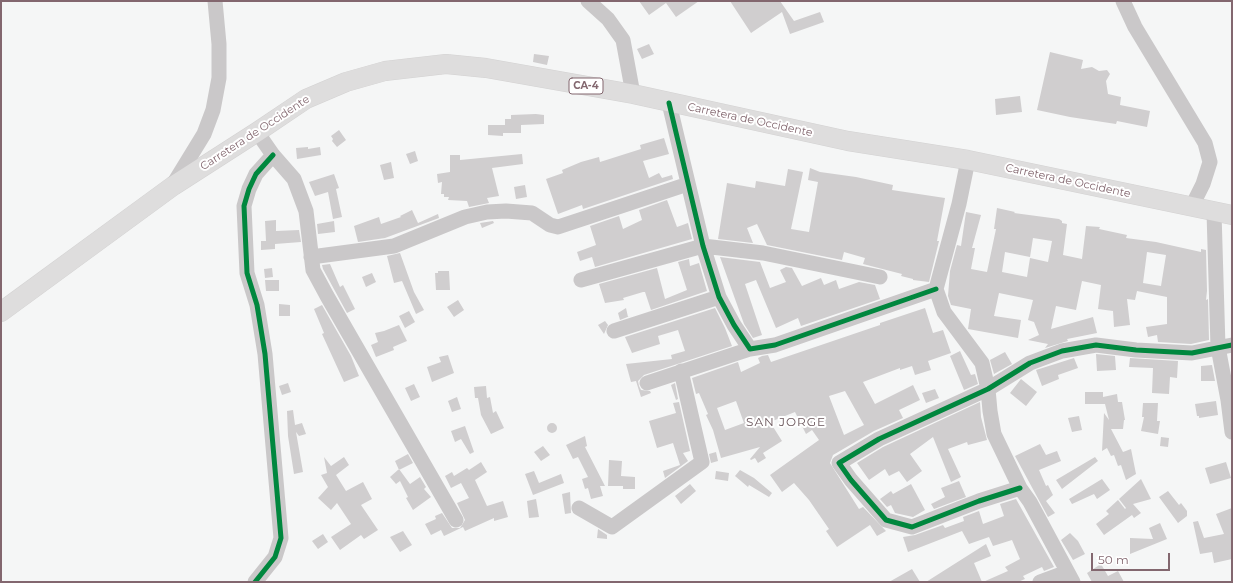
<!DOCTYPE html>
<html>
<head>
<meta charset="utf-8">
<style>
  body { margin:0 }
  #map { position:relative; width:1233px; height:583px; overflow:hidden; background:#f5f6f6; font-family:Montserrat,sans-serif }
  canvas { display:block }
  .frame { position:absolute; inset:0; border:2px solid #83676f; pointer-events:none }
  .scale { position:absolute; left:1091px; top:553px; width:79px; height:18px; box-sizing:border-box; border:2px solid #83676f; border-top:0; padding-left:5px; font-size:12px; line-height:14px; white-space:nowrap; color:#83676f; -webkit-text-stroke:3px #fff; paint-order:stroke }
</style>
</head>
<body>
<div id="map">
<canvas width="1233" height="583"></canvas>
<div class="frame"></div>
<div class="scale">50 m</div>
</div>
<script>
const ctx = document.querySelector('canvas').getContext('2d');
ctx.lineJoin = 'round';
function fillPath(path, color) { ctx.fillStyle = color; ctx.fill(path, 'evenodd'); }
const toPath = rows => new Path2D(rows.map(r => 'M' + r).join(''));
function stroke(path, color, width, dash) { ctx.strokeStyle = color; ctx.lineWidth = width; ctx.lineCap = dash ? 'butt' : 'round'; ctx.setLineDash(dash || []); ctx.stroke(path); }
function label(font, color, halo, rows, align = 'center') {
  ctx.font = font + ' Montserrat,sans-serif'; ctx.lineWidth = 4; ctx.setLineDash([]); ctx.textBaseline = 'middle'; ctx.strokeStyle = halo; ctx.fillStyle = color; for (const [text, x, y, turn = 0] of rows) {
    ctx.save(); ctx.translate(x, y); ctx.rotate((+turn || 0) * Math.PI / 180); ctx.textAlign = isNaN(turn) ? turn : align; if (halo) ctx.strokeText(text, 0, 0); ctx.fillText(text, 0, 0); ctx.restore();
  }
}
fillPath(toPath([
  [639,1,699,1,676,17,666,3,649,15],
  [730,1,780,1,794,21,820,12,824,22,790,34,782,12,751,33],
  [649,44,654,54,642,59,637,49],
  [1050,52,1083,60,1081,69,1092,67,1099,71,1107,70,1110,74,1106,81,1108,94,1121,97,1120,105,1150,111,1147,127,1117,121,1116,124,1070,117,1037,110],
  [534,54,549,56,547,65,533,62],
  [1020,96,1022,112,996,115,995,99],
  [536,114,544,115,544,124,521,125,521,133,503,133,503,136,488,135,488,125,505,125,505,119,511,119,511,115],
  [339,130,346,140,337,147,332,141,333,139,331,136],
  [664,138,669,154,643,161,649,178,659,173,662,178,672,175,673,179,583,209,582,205,558,214,546,179,563,173,562,170,581,162,599,157,600,162,641,149,640,145],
  [308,147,308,149,320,147,321,155,297,159,296,148],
  [415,151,418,161,410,164,406,154],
  [522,154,523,164,492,168,499,196,487,198,489,203,469,207,467,201,448,200,449,197,444,197,444,194,441,194,442,182,438,183,437,174,450,172,450,155,460,155,460,160],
  [391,162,394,178,384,180,380,165],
  [810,168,820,172,856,177,893,185,892,190,945,198,937,241,939,241,929,282,913,280,913,279,901,276,902,274,863,264,865,258,844,252,842,260,767,245,757,224,747,228,753,243,718,239,727,183,755,188,756,181,785,186,788,169,803,172,791,229,809,232,818,182,808,180],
  [334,174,339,188,336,189,342,217,333,219,328,192,315,196,309,182],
  [525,185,527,197,516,199,514,187],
  [667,200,677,227,688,223,692,239,595,267,592,257,580,261,577,252,596,245,590,226,619,216,623,229,642,220,639,210],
  [997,208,1015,212,1014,213,1059,219,1062,221,1062,223,1067,224,1063,255,1082,259,1086,226,1100,227,1099,229,1127,235,1126,238,1156,242,1201,252,1201,249,1206,250,1207,291,1206,300,1208,299,1209,340,1191,344,1158,342,1157,335,1148,337,1146,327,1167,324,1167,297,1137,291,1135,300,1127,299,1130,325,1114,327,1113,311,1098,309,1101,285,1082,281,1076,310,1056,306,1051,329,1093,317,1097,333,1067,339,1068,341,1045,348,1048,344,1028,340,1039,335,1034,322,1028,320,1033,300,999,293,994,316,1021,320,1018,338,968,329,971,309,951,305,948,296,950,271,957,245,961,246,966,212,981,215,972,248,975,248,971,269,987,272,996,229,994,229],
  [1033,238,1052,241,1048,262,1030,258,1027,277,1002,272,1005,252,1030,257],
  [1147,252,1166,255,1161,286,1143,283],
  [412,210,418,223,438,214,439,218,385,238,358,242,354,226,379,217,381,224,401,217,400,216],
  [276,220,276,231,299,230,301,242,275,244,275,249,261,250,261,241,266,241,265,221],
  [334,221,335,232,318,234,317,224],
  [493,221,494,223,482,228,480,223],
  [400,253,414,292,424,310,416,314,402,281,394,283,387,256],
  [720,257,760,262,770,288,786,282,780,270,786,267,792,268,802,286,821,278,824,285,836,280,839,289,859,282,875,285,880,299,801,326,798,318,776,328,756,280,745,284,762,335,753,338,744,324],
  [689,259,690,266,699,263,707,291,651,310,645,292,643,292,623,298,624,300,605,303,599,284,657,268,665,299,687,290,678,262],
  [330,264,340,287,343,285,355,309,347,313,323,269,322,265],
  [272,268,273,277,265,278,264,269],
  [438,271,449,271,450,290,436,290,435,273,438,273],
  [372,273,376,282,366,287,362,277],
  [265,280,279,280,279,291,266,291],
  [458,300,464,310,454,317,447,307],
  [279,304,290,305,290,316,279,316],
  [322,305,351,356,359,376,344,382,322,334,324,333,314,309],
  [626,308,628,317,630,316,620,320,618,313],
  [715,308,725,328,732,346,644,375,638,381,639,386,641,390,650,391,651,393,641,397,636,381,631,382,626,364,672,359,671,355,685,351,678,330,658,336,660,344,632,353,625,337],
  [925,308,933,333,943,330,951,353,928,361,931,370,915,375,912,366,900,370,900,368,863,382,875,404,913,385,920,400,899,410,903,418,874,431,833,455,830,463,859,509,863,507,886,531,877,536,870,525,837,547,826,531,829,529,809,500,794,483,782,492,770,475,819,440,812,430,806,434,795,412,770,422,782,441,763,453,766,458,758,463,755,458,751,460,750,459,760,447,721,458,713,430,706,415,708,414,699,393,696,394,692,378,738,362,741,372,760,363,758,358,762,356,768,355,771,362,880,325,880,323],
  [845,391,864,425,844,435,829,396],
  [736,401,744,423,725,430,717,408],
  [409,311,415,322,405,328,399,316],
  [605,321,608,325,604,334,598,325],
  [399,325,407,341,393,347,394,350,376,357,371,345,378,342,375,333,384,331],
  [960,351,971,375,975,374,978,384,964,390,950,356],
  [1005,352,1012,364,994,374,990,360],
  [1096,354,1115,356,1116,370,1097,371],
  [448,355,454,373,432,382,427,367,441,362,439,357],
  [1074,358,1078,368,1058,375,1059,379,1042,386,1036,370],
  [1130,358,1178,361,1177,378,1170,377,1169,394,1152,393,1153,368,1129,367],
  [1212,365,1215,381,1201,381,1201,366],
  [1021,379,1037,392,1026,406,1010,393],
  [288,383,291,392,282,395,279,386],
  [675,383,678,399,676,400,671,385],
  [414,384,420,397,411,401,405,388],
  [486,386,487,398,490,397,493,413,496,411,504,428,491,434,481,415,478,398,475,398,474,387],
  [935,389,939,398,926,403,922,393],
  [1085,392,1103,392,1103,397,1117,394,1118,402,1122,402,1125,420,1124,420,1123,429,1111,429,1123,452,1131,449,1136,474,1126,480,1121,465,1118,466,1114,455,1111,456,1107,448,1102,451,1104,413,1109,420,1105,404,1085,404],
  [457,397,461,409,452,412,448,401],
  [1216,401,1218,415,1199,418,1199,416,1197,416,1195,404],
  [679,402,690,451,683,453,688,461,665,478,663,471,680,465,673,443,657,448,649,421,676,413,673,403],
  [980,402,981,417,987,440,968,445,967,442,948,449,961,477,951,482,933,437,910,454,922,471,907,482,899,471,889,476,885,469,869,480,857,463,883,447],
  [1143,403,1158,403,1157,421,1160,421,1158,434,1141,431,1144,417,1142,417],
  [293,410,295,425,302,423,306,434,299,436,296,432,303,472,294,474,288,436,287,411],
  [1079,416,1082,430,1072,432,1068,418],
  '547 428a5 5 0 1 1 10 0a5 5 0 1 1-10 0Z',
  [465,426,474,452,470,454,461,439,455,442,451,431],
  [585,436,587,446,585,447,605,486,600,486,603,496,591,499,588,488,585,489,582,479,588,477,578,457,573,459,566,445],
  [1161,437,1169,438,1168,447,1160,446],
  [1040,444,1046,455,1057,451,1061,461,1039,470,1046,486,1048,485,1053,495,1046,501,1055,513,1048,517,1015,456],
  [543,446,550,455,541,461,534,452],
  [716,452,718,461,711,463,709,454],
  [408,454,413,463,399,470,395,461],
  [324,457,331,466,344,457,349,465,336,475,346,491,363,482,372,499,361,505,378,530,364,539,361,535,340,550,331,537,351,524,337,503,331,510,318,498,328,487,321,475,327,473],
  [1095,457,1098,461,1062,489,1056,480],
  [609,460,622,461,621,476,635,477,635,489,623,489,623,486,608,486],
  [481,462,487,472,475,480,487,506,503,501,508,517,494,521,494,518,465,531,463,527,444,536,441,530,431,535,425,524,436,519,435,516,442,513,452,528,460,528,465,520,457,503,469,498,461,483,451,488,445,476,452,472,454,476,467,468,469,470],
  [1226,462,1231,478,1210,484,1205,468],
  [399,469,410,484,420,477,426,487,424,489,431,497,413,510,406,498,408,497,400,481,396,484,390,477],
  [740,470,754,478,772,493,769,497,749,485,748,487,735,476],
  [534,471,539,483,561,474,564,483,533,495,525,474],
  [716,471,729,473,728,481,715,479],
  [1102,479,1110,490,1097,499,1094,494,1072,504,1069,499],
  [1141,479,1151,499,1133,504,1141,513,1134,518,1132,515,1104,535,1096,524,1109,514,1106,511,1118,500,1125,509,1126,508,1119,499],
  [959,481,966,497,934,509,931,504,945,497,941,488],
  [690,484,696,491,681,504,675,496],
  [911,484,925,510,913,517,895,513,891,505,887,507,880,499,891,491,893,494],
  [1168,491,1179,505,1181,503,1187,511,1187,516,1178,523,1159,497],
  [570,492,571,513,565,514,562,494],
  [536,499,539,517,529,518,527,501],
  [1016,499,1054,567,1044,571,1042,567,1023,576,1025,579,1018,582,983,582,1008,571,1005,567,1020,559,1012,540,993,546,989,537,969,544,962,531,908,552,903,537,915,535,943,525,945,528,964,521,963,517,979,511,983,524,1004,516,1000,504],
  [1232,508,1232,559,1214,563,1212,552,1200,554,1193,522,1198,521,1204,538,1224,534,1216,514],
  [1160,523,1167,539,1130,554,1130,538,1153,539,1149,528],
  [598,529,607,535,607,539,597,538],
  [403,531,412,545,400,552,390,537],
  [1070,533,1078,541,1085,554,1073,560,1061,540],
  [323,534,328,542,318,549,312,541],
  [986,544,991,556,974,563,982,582,926,582],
  [1101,564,1108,576,1118,571,1124,582,1092,582,1087,573],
  [912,569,920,582,889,582]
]), '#d0cecf');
const major = toPath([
  [1,312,173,186,257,132,306,99,346,82,385,71,446,64,486,68,633,94,848,141,968,160,1232,215]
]);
stroke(major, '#d3d2d2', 20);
stroke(toPath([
  [588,1,608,19,623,40,633,94],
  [1123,1,1135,27,1205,143,1210,162,1203,184,1192,206],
  [669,103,703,246,719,297,734,325,750,349,775,345,936,289],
  [257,132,273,155,294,179,306,211,313,270,327,296,456,520],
  [968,160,959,204,936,289,944,312,982,363,988,389,990,411,994,434,1020,488,1030,502,1073,582],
  [174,183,204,134,213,110,219,78,219,44,215,1],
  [1214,212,1218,347,1228,400,1232,432],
  [311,257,394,246,465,217,487,212,506,211,532,213,550,225,558,227,688,184],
  [581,280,703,246,763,253,880,277],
  [614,331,719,297],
  [647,383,750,349],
  [1020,488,979,501,912,527,886,520,851,480,839,463,879,439,988,389,1030,363,1062,351,1096,345,1136,350,1192,353,1232,345],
  [579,508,612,527,702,462,681,371],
  [255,582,275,557,281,538,265,354,257,305,247,273,244,206,249,189,256,174,273,155],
  [1040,582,1067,572]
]), '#cac8c9', 15);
stroke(major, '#dedddd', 19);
stroke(toPath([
  [669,103,703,246,719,297,734,325,750,349,775,345,936,289],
  [1020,488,979,501,912,527,886,520,851,480,839,463,879,439,988,389,1030,363,1062,351,1096,345,1136,350,1192,353,1232,345],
  [255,582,275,557,281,538,265,354,257,305,247,273,244,206,249,189,256,174,273,155]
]), '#00873e', 5);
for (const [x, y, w] of [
  [586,86,34]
]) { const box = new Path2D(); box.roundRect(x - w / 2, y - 8, w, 16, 3); ctx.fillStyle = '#fff'; ctx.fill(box); stroke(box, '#83676f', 1); }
label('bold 10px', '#83676f', null, [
  ["CA-4",586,86]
]);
label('11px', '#83676f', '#fff', [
  ["Carretera de Occidente",750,120,12],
  ["Carretera de Occidente",255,133,-33],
  ["Carretera de Occidente",1068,181,12]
]);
ctx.letterSpacing = '1px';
label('12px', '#69555a', '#fff', [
  ["SAN JORGE",786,422]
]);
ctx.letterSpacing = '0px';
</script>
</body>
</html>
